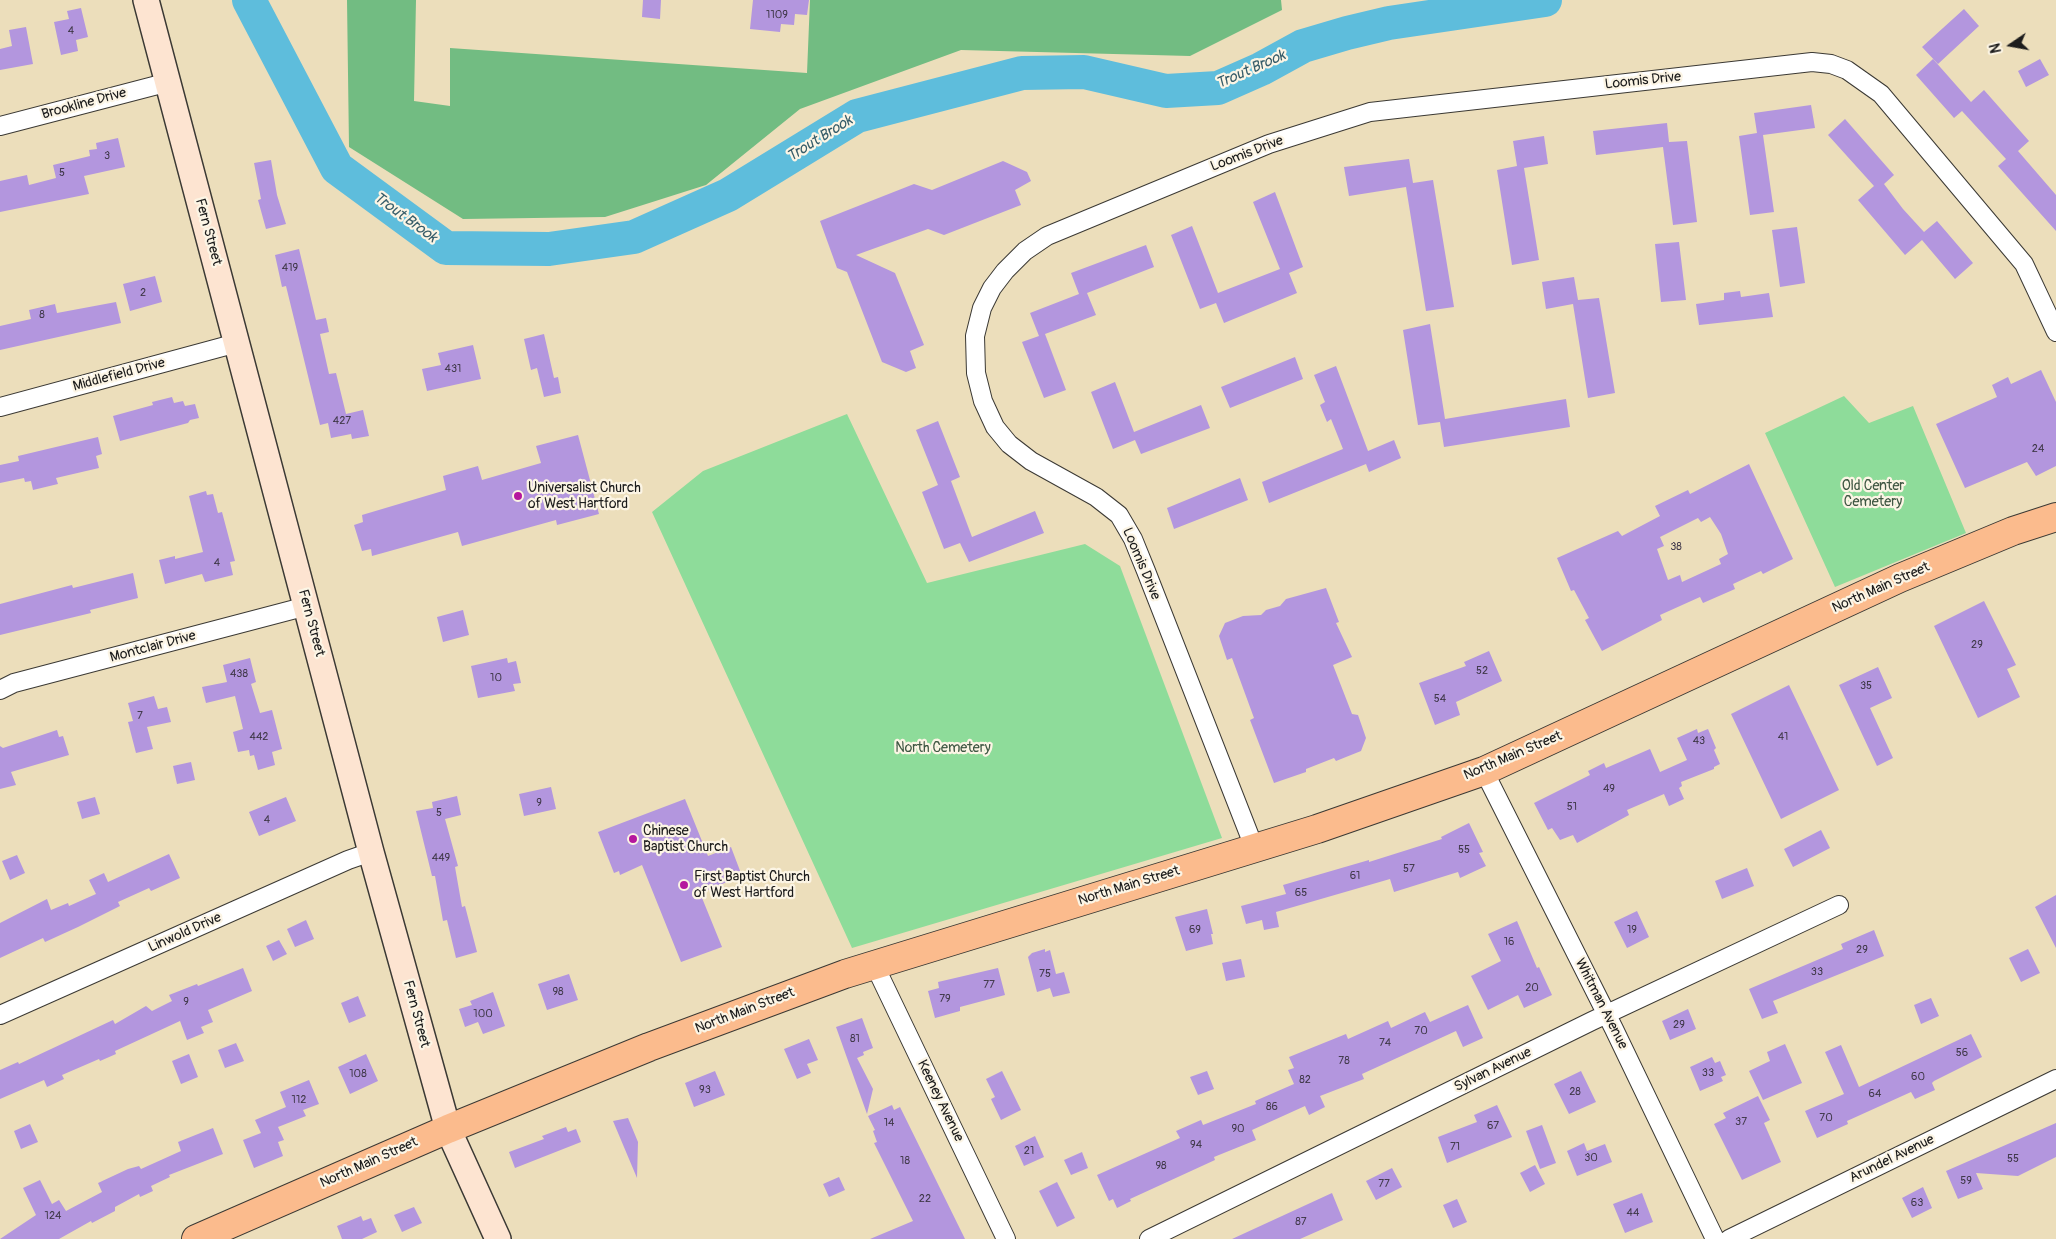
<!DOCTYPE html>
<html>
<head>
<meta charset="utf-8">
<style>
  body { margin:0 }
  #map { position:relative; width:2056px; height:1239px; overflow:hidden; background:#ecdebb; font-family:Pangolin,sans-serif }
  canvas { display:block }
  .north { position:absolute; left:1986px; top:20px; width:50px; height:50px; -webkit-text-stroke:4px #fcf5e5; paint-order:stroke; rotate:258deg; font-size:14px; font-weight:700; line-height:20px; text-align:center; color:#1c1c1c }
  .north::after { content:''; display:block; margin:auto; width:18px; height:22px; background:#1c1c1c; clip-path:polygon(50% 0,100% 100%,50% 72%,0 100%) }
</style>
</head>
<body>
<div id="map">
<canvas width="2056" height="1239"></canvas>
<div class="north">N</div>
</div>
<script>
const ctx = document.querySelector('canvas').getContext('2d');
ctx.lineJoin = 'round';
function fillPath(path, color) { ctx.fillStyle = color; ctx.fill(path, 'evenodd'); }
const toPath = rows => new Path2D(rows.map(r => 'M' + r).join(''));
function stroke(path, color, width, dash) { ctx.strokeStyle = color; ctx.lineWidth = width; ctx.lineCap = dash ? 'butt' : 'round'; ctx.setLineDash(dash || []); ctx.stroke(path); }
function label(font, color, halo, rows, align = 'center') {
  ctx.font = font + ' Pangolin,sans-serif'; ctx.lineWidth = 4.5; ctx.setLineDash([]); ctx.textBaseline = 'middle'; ctx.strokeStyle = halo; ctx.fillStyle = color; for (const [text, x, y, turn = 0] of rows) {
    ctx.save(); ctx.translate(x, y); ctx.rotate((+turn || 0) * Math.PI / 180); ctx.textAlign = isNaN(turn) ? turn : align; if (halo) ctx.strokeText(text, 0, 0); ctx.fillText(text, 0, 0); ctx.restore();
  }
}
fillPath(toPath([
  [1844,396,1869,423,1913,406,1966,533,1835,587,1765,433],
  [847,414,927,583,1085,544,1120,566,1222,838,852,948,652,512,703,471]
]), '#8edc9a');
fillPath(toPath([
  [347,0,416,0,414,101,450,106,450,48,807,73,810,0,1281,0,1282,10,1190,56,961,50,800,109,706,185,605,217,463,219,349,147]
]), '#72bc82');
stroke(toPath([
  [249,0,337,168,446,248,549,249,634,237,728,195,857,116,1022,73,1084,72,1166,91,1218,88,1261,69,1303,46,1347,33,1389,23,1545,0]
]), '#5ebddc', 34);
fillPath(toPath([
  [643,0,661,0,660,19,642,17],
  [753,0,809,0,807,15,795,14,794,25,781,24,780,32,750,29],
  [81,8,88,37,76,40,78,51,61,55,54,22,69,19,67,11],
  [1964,9,1979,26,1938,64,1922,47],
  [26,27,33,64,0,70,0,49,12,46,9,30],
  [1933,59,1971,102,1984,90,2029,141,2018,151,2056,195,2056,231,1998,166,2006,159,1962,111,1954,118,1916,75],
  [2040,59,2049,75,2026,87,2018,71],
  [1811,105,1815,128,1763,135,1774,212,1750,215,1739,136,1757,133,1754,113],
  [1845,119,1894,175,1884,184,1903,209,1924,232,1937,221,1973,263,1955,279,1922,240,1905,255,1858,200,1874,186,1828,135],
  [1667,123,1669,142,1687,141,1697,222,1673,225,1663,147,1596,155,1593,131],
  [1544,136,1548,164,1524,168,1539,260,1512,265,1497,170,1517,166,1513,141],
  [118,138,125,167,84,176,89,194,0,212,0,181,27,175,29,185,56,178,53,165,90,156,89,150,97,149,96,143],
  [1409,159,1413,183,1433,180,1454,307,1426,311,1406,187,1349,196,1344,167],
  [271,160,277,195,286,224,266,229,258,200,261,199,254,163],
  [1003,161,1027,172,1031,181,1015,190,1021,205,944,235,928,229,856,255,895,273,924,345,910,351,916,368,906,372,882,362,847,272,837,268,820,221,914,184,932,190],
  [1275,192,1303,267,1289,273,1297,293,1224,323,1216,303,1200,309,1171,235,1192,226,1218,293,1280,269,1253,202],
  [1797,227,1805,283,1780,287,1772,230],
  [1679,242,1686,300,1661,302,1655,244],
  [1146,245,1154,267,1087,293,1096,315,1045,334,1066,390,1044,398,1022,342,1039,336,1030,313,1079,294,1071,273],
  [299,249,316,320,326,318,329,332,320,334,329,374,336,373,346,414,363,410,369,436,352,439,351,434,331,438,328,423,320,425,286,286,282,287,275,255],
  [155,276,162,302,130,311,123,284],
  [1574,277,1578,300,1599,298,1615,393,1588,398,1573,304,1546,309,1542,282],
  [1740,291,1741,297,1769,293,1773,317,1699,325,1696,304,1724,300,1724,293],
  [116,302,121,323,0,350,0,326,31,319,29,310,55,304,57,313],
  [1430,324,1445,419,1566,399,1570,427,1444,447,1440,422,1418,425,1403,330],
  [544,334,554,378,558,377,561,393,544,397,537,368,531,370,524,339],
  [473,345,481,379,427,391,422,369,441,365,438,353],
  [1295,357,1303,379,1230,408,1221,387],
  [1336,366,1368,451,1394,440,1401,458,1369,472,1366,464,1269,503,1262,482,1343,449,1331,419,1327,422,1320,405,1325,402,1314,375],
  [2041,370,2056,402,2056,466,2036,476,2027,462,1965,488,1936,424,1997,397,1992,385,2008,377,2011,384],
  [1115,382,1134,432,1201,405,1210,428,1141,454,1135,440,1113,449,1091,392],
  [172,397,174,403,183,401,185,406,195,404,199,418,190,420,188,423,120,441,113,416,153,405,152,402],
  [938,421,960,477,951,481,972,537,1035,511,1044,533,969,562,960,543,944,549,922,492,938,485,916,430],
  [578,435,599,514,557,525,556,520,462,546,458,532,372,556,371,549,362,551,354,525,363,522,362,515,446,490,443,476,478,466,482,480,541,463,536,446],
  [98,437,102,454,96,456,99,468,56,478,58,484,33,490,31,481,25,482,24,478,0,483,0,465,19,461,18,456],
  [1749,464,1793,559,1763,574,1761,571,1733,584,1735,589,1703,603,1700,597,1660,615,1662,620,1602,651,1585,620,1589,618,1574,590,1571,591,1557,558,1618,531,1622,536,1660,516,1655,506,1688,490,1690,494],
  [1710,517,1721,534,1728,554,1719,559,1721,564,1682,582,1680,575,1668,580,1657,549,1664,546,1660,537,1698,518,1701,522],
  [1240,478,1248,500,1174,529,1167,508],
  [206,491,207,495,213,494,218,513,222,512,235,561,230,562,233,575,205,582,202,574,165,584,159,560,175,556,175,559,203,552,189,496],
  [133,573,138,598,90,610,91,613,0,635,0,604,72,585,73,588],
  [1326,588,1339,622,1336,623,1352,657,1333,665,1352,714,1358,715,1366,738,1361,751,1336,761,1334,758,1306,769,1306,772,1274,783,1250,720,1254,718,1232,658,1227,660,1219,636,1225,623,1243,616,1261,615,1266,610,1280,606,1286,599],
  [1984,601,2016,665,2007,669,2020,697,1978,718,1934,626],
  [463,610,469,635,443,642,437,617],
  [1489,651,1502,681,1456,702,1460,715,1435,725,1419,683,1466,666,1464,662],
  [250,658,256,682,251,684,260,713,272,710,282,749,272,752,275,765,258,770,254,755,250,756,249,750,238,752,233,732,243,729,235,696,206,703,202,687,227,682,223,665],
  [507,658,508,663,516,661,521,683,513,684,515,691,478,698,471,666],
  [1878,667,1892,698,1870,708,1893,758,1877,766,1839,685],
  [1789,685,1839,790,1781,819,1731,714],
  [154,696,158,709,167,707,171,722,147,727,153,749,136,753,128,722,133,721,128,703],
  [1697,729,1698,733,1708,729,1716,748,1714,750,1720,764,1714,767,1714,769,1681,782,1682,786,1679,788,1684,799,1669,806,1664,794,1627,810,1629,815,1577,843,1573,835,1560,840,1552,828,1548,830,1534,803,1590,775,1588,771,1604,763,1606,768,1650,749,1660,772,1687,760,1677,738],
  [57,730,59,737,63,736,69,755,11,772,16,785,0,789,0,746,3,748],
  [191,762,195,780,177,784,173,766],
  [551,787,556,809,524,816,519,794],
  [457,796,461,815,445,819,458,866,455,867,462,907,465,906,477,952,456,958,447,920,443,921,435,876,432,876,416,811,433,808,432,802],
  [95,797,100,814,82,819,77,802],
  [286,797,296,821,259,836,249,812],
  [685,799,708,856,731,847,742,876,700,893,722,947,681,962,642,865,620,875,619,871,614,873,598,832],
  [1469,823,1483,852,1479,853,1486,866,1460,878,1458,872,1394,892,1390,879,1276,912,1279,927,1264,930,1262,920,1246,924,1241,906,1286,894,1283,885,1369,860,1369,862,1442,839,1441,837],
  [1821,830,1830,848,1793,867,1784,849],
  [169,854,180,878,151,891,149,888,118,902,120,906,78,927,45,942,43,938,0,958,0,923,47,899,51,910,68,903,69,906,96,894,89,880,104,873,108,882],
  [17,855,25,873,10,880,2,861],
  [1747,868,1754,886,1722,899,1715,881],
  [2056,895,2056,948,2035,907],
  [1207,909,1213,934,1211,934,1213,944,1186,951,1175,917],
  [1637,911,1649,937,1627,948,1614,922],
  [306,920,314,939,295,947,287,929],
  [1517,921,1537,968,1539,967,1552,995,1524,1008,1518,995,1488,1010,1471,976,1501,961,1488,934],
  [1874,930,1884,956,1773,1001,1778,1013,1762,1019,1749,989,1843,949,1841,944],
  [279,940,287,954,273,961,266,946],
  [1045,949,1045,952,1050,950,1056,974,1064,972,1070,993,1053,997,1050,988,1037,992,1028,957,1032,953],
  [2028,949,2040,973,2021,982,2009,958],
  [1241,959,1245,977,1226,981,1222,963],
  [243,968,252,991,208,1010,213,1022,201,1027,204,1033,187,1040,180,1021,115,1051,116,1054,100,1061,99,1059,62,1075,64,1079,47,1087,44,1080,0,1099,0,1070,18,1062,19,1064,113,1020,115,1024,146,1006,152,1011,172,1001,169,995,197,984,198,986],
  [998,968,1005,995,960,1007,960,1011,935,1018,928,991,939,988,938,982],
  [569,974,578,1000,547,1010,538,984],
  [493,992,505,1026,483,1034,478,1022,465,1027,459,1009,472,1005,470,1001],
  [358,996,366,1016,349,1023,341,1003],
  [1931,998,1939,1016,1921,1024,1914,1005],
  [1468,1005,1483,1038,1463,1047,1456,1031,1362,1074,1364,1079,1320,1096,1325,1107,1309,1115,1305,1106,1252,1130,1256,1140,1214,1157,1215,1160,1130,1199,1131,1201,1117,1208,1113,1199,1109,1201,1097,1175,1180,1138,1176,1131,1201,1120,1203,1125,1256,1104,1255,1101,1294,1084,1288,1070,1294,1068,1289,1057,1346,1034,1348,1039,1388,1021,1391,1028,1425,1012,1430,1022],
  [1688,1009,1696,1029,1670,1040,1662,1021],
  [862,1018,873,1048,863,1052,864,1055,857,1058,873,1089,867,1114,836,1027],
  [1971,1034,1982,1057,1934,1081,1932,1083,1935,1090,1915,1099,1911,1092,1847,1121,1848,1124,1817,1138,1805,1111,1844,1094,1825,1052,1841,1045,1859,1087],
  [809,1039,818,1060,807,1064,811,1073,797,1079,784,1049],
  [236,1043,244,1061,225,1068,218,1050],
  [1785,1044,1802,1083,1763,1100,1749,1071,1770,1061,1767,1052],
  [189,1054,198,1077,181,1084,172,1061],
  [366,1054,378,1081,350,1094,338,1067],
  [1712,1057,1715,1063,1720,1061,1726,1075,1721,1077,1723,1081,1700,1091,1690,1067],
  [715,1071,725,1095,694,1107,685,1083],
  [1002,1071,1021,1110,1001,1120,991,1099,995,1097,986,1079],
  [1207,1071,1214,1089,1198,1095,1190,1077],
  [1581,1071,1596,1102,1569,1114,1554,1084],
  [309,1080,319,1104,303,1110,306,1116,278,1127,284,1140,278,1142,283,1156,254,1168,243,1140,261,1133,255,1120,286,1107,280,1092],
  [1758,1096,1770,1120,1764,1123,1781,1162,1742,1180,1714,1124,1726,1118,1723,1113],
  [892,1105,894,1110,900,1107,965,1239,870,1239,913,1221,874,1143,877,1142,873,1131,875,1130,868,1116],
  [1497,1105,1512,1137,1447,1163,1438,1137,1477,1122,1474,1115],
  [628,1118,638,1142,637,1178,613,1121],
  [2056,1123,2056,1157,2018,1176,1976,1173,1983,1189,1958,1199,1946,1171],
  [30,1124,38,1142,21,1149,14,1131],
  [1542,1125,1556,1163,1540,1169,1526,1131],
  [566,1127,568,1132,576,1129,581,1142,515,1168,509,1152,544,1139,542,1136],
  [213,1128,223,1154,169,1175,170,1177,151,1186,153,1191,140,1197,139,1194,115,1207,115,1211,92,1223,91,1221,59,1239,0,1239,36,1215,23,1188,40,1180,52,1204,59,1200,66,1211,102,1192,98,1183,128,1169,139,1166,141,1169,181,1151,178,1142],
  [1035,1136,1044,1157,1024,1166,1015,1146],
  [1584,1143,1587,1151,1605,1144,1612,1162,1577,1176,1567,1151],
  [1082,1152,1088,1168,1071,1175,1064,1160],
  [1535,1165,1545,1184,1530,1192,1520,1173],
  [1392,1168,1402,1187,1376,1200,1366,1181],
  [839,1177,845,1190,829,1197,823,1184],
  [1057,1182,1075,1218,1057,1227,1039,1191],
  [1923,1187,1932,1208,1912,1218,1902,1198],
  [1332,1193,1343,1220,1300,1239,1232,1239],
  [1642,1193,1653,1222,1625,1233,1613,1204],
  [1457,1199,1467,1222,1453,1228,1443,1205],
  [414,1207,422,1223,402,1232,394,1215],
  [361,1216,363,1221,371,1218,377,1232,362,1239,342,1239,337,1226]
]), '#b396de');
const street = toPath([
  [0,126,169,82],
  [0,407,237,343],
  [0,690,14,683,307,606],
  [1484,771,1614,1029,1715,1239],
  [1254,847,1146,571,1133,539,1119,515,1096,497,1031,461,1009,444,995,427,983,401,976,373,975,336,982,308,992,288,1005,271,1025,251,1047,236,1269,144,1370,112,1812,62,1831,64,1847,70,1881,94,2024,264,2056,332],
  [874,964,1006,1239],
  [0,1015,348,860,371,852],
  [1149,1239,1592,1021,1839,905],
  [1729,1239,2056,1079]
]);
const secondary = toPath([
  [146,0,371,852,448,1129,498,1239]
]);
const primary = toPath([
  [196,1239,448,1129,649,1047,845,974,1317,829,1484,771,1900,578,2013,531,2056,517]
]);
stroke(street, '#3b3934', 20);
stroke(secondary, '#3b3934', 28);
stroke(primary, '#3b3934', 30);
stroke(street, '#fff', 18);
stroke(secondary, '#fde4d1', 25);
stroke(primary, '#fbbb8d', 28);
for (const [x, y, r, color] of [
  [518,496,5,"#b5179e"],
  [633,839,5,"#b5179e"],
  [684,885,5,"#b5179e"]
]) { const dot = new Path2D(); dot.arc(x, y, r, 0, 2 * Math.PI); ctx.fillStyle = color; ctx.fill(dot); stroke(dot, '#fcf5e5', 2); }
label('11px', '#423a4c', null, [
  ["1109",777,15],
  ["4",71,31],
  ["3",107,156],
  ["5",62,173],
  ["419",290,268],
  ["2",143,293],
  ["8",42,315],
  ["431",453,369],
  ["427",342,421],
  ["24",2038,449],
  ["38",1676,547],
  ["4",217,563],
  ["29",1977,645],
  ["52",1482,671],
  ["438",239,674],
  ["10",496,678],
  ["35",1866,686],
  ["54",1440,699],
  ["7",140,716],
  ["442",259,737],
  ["41",1783,737],
  ["43",1699,741],
  ["49",1609,789],
  ["9",539,803],
  ["51",1572,807],
  ["5",439,813],
  ["4",267,820],
  ["55",1464,850],
  ["449",441,858],
  ["57",1409,869],
  ["61",1355,876],
  ["65",1301,893],
  ["69",1195,930],
  ["19",1632,930],
  ["16",1509,942],
  ["29",1862,950],
  ["33",1817,972],
  ["75",1045,974],
  ["77",989,985],
  ["20",1532,988],
  ["98",558,992],
  ["79",945,999],
  ["9",186,1002],
  ["100",483,1014],
  ["29",1679,1025],
  ["70",1421,1031],
  ["81",855,1039],
  ["74",1385,1043],
  ["56",1962,1053],
  ["78",1344,1061],
  ["33",1708,1073],
  ["108",358,1074],
  ["60",1918,1077],
  ["82",1305,1080],
  ["93",705,1090],
  ["28",1575,1092],
  ["64",1875,1094],
  ["112",299,1100],
  ["86",1272,1107],
  ["70",1826,1118],
  ["37",1741,1122],
  ["14",889,1123],
  ["67",1493,1126],
  ["90",1238,1129],
  ["94",1196,1145],
  ["71",1455,1147],
  ["21",1029,1151],
  ["30",1591,1158],
  ["55",2013,1159],
  ["18",905,1161],
  ["98",1161,1166],
  ["59",1966,1181],
  ["77",1384,1184],
  ["22",925,1199],
  ["63",1917,1203],
  ["44",1633,1213],
  ["124",53,1216],
  ["87",1301,1222]
]);
label('14px', '#1c1c1c', '#fcf5e5', [
  ["Loomis Drive",1643,81,-6],
  ["Brookline Drive",84,104,-15],
  ["Loomis Drive",1247,154,-21],
  ["Fern Street",208,232,75],
  ["Middlefield Drive",119,375,-15],
  ["Loomis Drive",1141,564,67],
  ["North Main Street",1881,588,-24],
  ["Fern Street",311,623,75],
  ["Montclair Drive",153,647,-15],
  ["North Main Street",1513,756,-23],
  ["North Main Street",1129,886,-17],
  ["Linwold Drive",185,933,-24],
  ["Whitman Avenue",1601,1004,63],
  ["North Main Street",745,1011,-21],
  ["Fern Street",416,1014,75],
  ["Sylvan Avenue",1493,1070,-26],
  ["Keeney Avenue",940,1101,64],
  ["Arundel Avenue",1892,1159,-26],
  ["North Main Street",369,1163,-24]
]);
label('14px', '#3e5642', '#fcf5e5', [
  ["Old Center",1873,486],
  ["Cemetery",1873,502],
  ["North Cemetery",943,748]
]);
label('14px', '#1c1c1c', '#fcf5e5', [
  ["Universalist Church",528,488],
  ["of West Hartford",528,504],
  ["Chinese",643,831],
  ["Baptist Church",643,847],
  ["First Baptist Church",694,877],
  ["of West Hartford",694,893]
], 'left');
label('italic 15px', '#365c69', '#fcf5e5', [
  ["Trout Brook",1251,70,-24],
  ["Trout Brook",820,139,-32],
  ["Trout Brook",405,218,36]
]);
</script>
</body>
</html>
